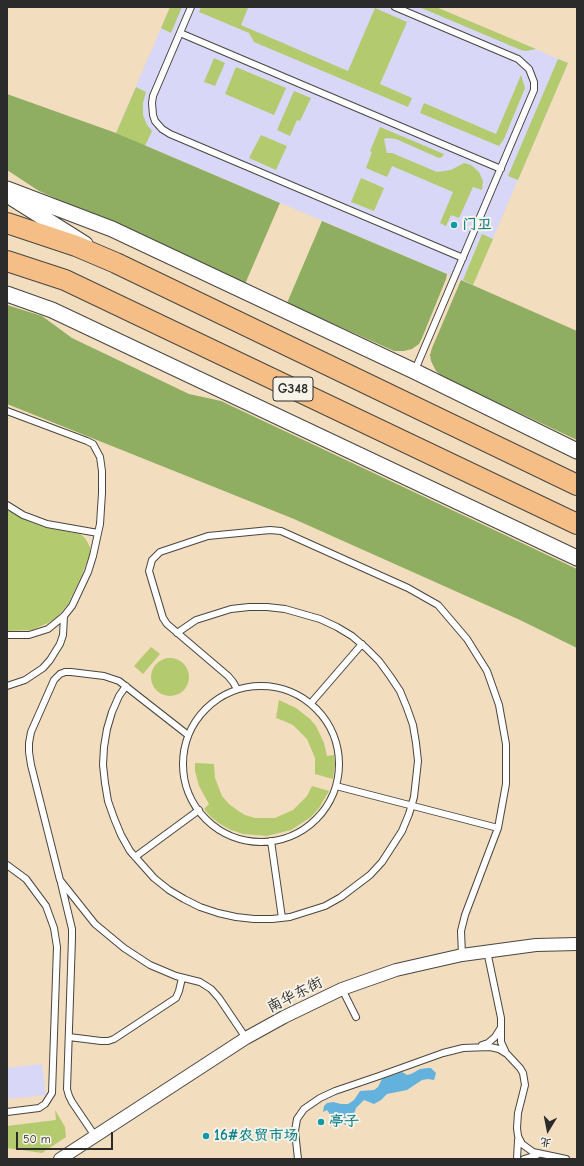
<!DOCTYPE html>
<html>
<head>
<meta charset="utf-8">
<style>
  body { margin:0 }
  #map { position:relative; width:584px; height:1166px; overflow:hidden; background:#f2ddbe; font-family:"Comic Neue","LXGW WenKai TC",sans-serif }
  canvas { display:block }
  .frame { position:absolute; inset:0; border:8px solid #2b2b2b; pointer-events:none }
  .north { position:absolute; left:528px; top:1110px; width:40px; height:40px; -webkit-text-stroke:3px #f7f3e8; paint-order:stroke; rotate:190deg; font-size:11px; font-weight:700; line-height:16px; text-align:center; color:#2b2b2b }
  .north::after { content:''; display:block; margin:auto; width:14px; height:18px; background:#2b2b2b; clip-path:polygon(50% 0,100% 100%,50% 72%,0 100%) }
  .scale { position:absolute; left:16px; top:1132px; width:97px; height:18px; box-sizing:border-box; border:2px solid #2b2b2b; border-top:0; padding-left:5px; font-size:12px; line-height:14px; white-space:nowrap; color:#2b2b2b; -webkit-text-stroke:3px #f7f3e8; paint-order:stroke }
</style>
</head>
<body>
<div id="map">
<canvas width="584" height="1166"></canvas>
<div class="frame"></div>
<div class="north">北</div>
<div class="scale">50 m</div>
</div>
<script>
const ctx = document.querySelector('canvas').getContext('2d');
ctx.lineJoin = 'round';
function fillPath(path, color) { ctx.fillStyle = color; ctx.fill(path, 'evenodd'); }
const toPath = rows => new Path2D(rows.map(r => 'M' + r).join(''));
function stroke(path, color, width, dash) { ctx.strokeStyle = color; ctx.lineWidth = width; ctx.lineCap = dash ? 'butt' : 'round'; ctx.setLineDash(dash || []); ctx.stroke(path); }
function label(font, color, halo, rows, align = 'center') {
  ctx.font = font + ' "Comic Neue","LXGW WenKai TC",sans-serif'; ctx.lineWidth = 4; ctx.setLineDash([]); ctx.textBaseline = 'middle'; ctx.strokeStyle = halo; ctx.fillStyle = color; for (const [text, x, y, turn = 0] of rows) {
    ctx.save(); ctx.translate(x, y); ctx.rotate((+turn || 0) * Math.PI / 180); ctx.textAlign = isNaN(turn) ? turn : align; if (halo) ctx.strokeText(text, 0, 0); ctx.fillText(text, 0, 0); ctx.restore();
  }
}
fillPath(toPath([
  [170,7,436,7,568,63,473,285,116,133],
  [42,1064,46,1095,7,1099,7,1068]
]), '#d8d7f8');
fillPath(toPath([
  [170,7,182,7,171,33,161,28],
  [201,7,248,8,241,25,348,71,375,8,407,22,380,84,412,98,408,107,254,42,249,33,199,12],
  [419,7,436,7,536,49,526,51,521,50],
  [214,58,225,63,215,86,204,82],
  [558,59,568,63,518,180,508,176],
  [236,67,286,88,274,115,225,94],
  [521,75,525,88,504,139,499,146,420,113,424,103,496,134],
  [136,87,146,92,143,103,143,115,147,125,152,131,145,146,116,133],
  [294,91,311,98,300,121,297,120,290,136,277,130],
  [380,127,444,154,442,157,439,158,396,139,387,138,384,139,387,153,392,153,437,172,451,170,464,163,471,165,479,172,483,181,482,190,473,187,459,218,451,215,446,226,440,223,453,192,392,166,387,177,366,168,372,152,370,151],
  [261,135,287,146,276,170,249,158],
  [361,178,384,188,374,211,351,202],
  [482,234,493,239,473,285,463,280],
  [7,510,32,523,43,527,80,534,85,538,90,547,90,554,81,577,68,604,57,617,48,623,32,630,7,631],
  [151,647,160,654,143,674,134,666],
  '151 677a19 19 0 1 1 38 0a19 19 0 1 1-38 0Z',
  [279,700,296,708,310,719,316,726,324,743,327,756,334,755,335,763,333,779,315,774,315,758,307,739,293,725,284,721,276,718],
  [195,763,214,764,215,778,222,796,229,804,237,810,245,815,255,818,275,818,293,810,307,796,312,786,329,791,319,808,311,817,291,830,267,836,243,834,231,830,220,824,211,817,204,809,209,804,199,786,195,771],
  [55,1110,65,1127,66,1137,42,1153,7,1148,7,1126,56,1120]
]), '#b4ca6e');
fillPath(toPath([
  [7,94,116,133,280,203,245,284,39,191,7,170],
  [322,221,447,274,446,279,422,338,419,344,412,349,404,351,394,351,287,303],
  [461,280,577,331,577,440,443,377,436,371,431,361,430,355,432,348],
  [7,305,42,316,72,338,189,394,221,401,577,569,577,648,520,620,294,519,7,404]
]), '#8fae61');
fillPath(toPath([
  [428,1068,431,1068,436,1073,434,1080,428,1079,422,1080,407,1090,387,1094,381,1100,374,1104,364,1100,356,1108,354,1114,354,1121,349,1125,346,1125,341,1123,335,1127,331,1126,329,1124,334,1120,327,1110,323,1112,324,1106,327,1103,333,1102,341,1104,348,1104,354,1100,360,1091,374,1090,378,1087,382,1079,402,1072,407,1075,411,1074,420,1069]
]), '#63b2dd');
const service = toPath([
  [191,7,153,96,152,103,153,115,155,121,162,129,170,134,463,258],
  [395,7,518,59,529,69,534,82,534,90,531,97,415,370],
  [180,33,501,169],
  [7,411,87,441,93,444,100,457,102,471,102,493,100,524,93,556,88,572,72,606,64,616,48,629,29,635,7,635],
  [7,505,23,515,47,524,98,533],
  '183 764a78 78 0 1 1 156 0a78 78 0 1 1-156 0Z',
  [7,686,25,680,43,668,50,660,60,644,63,635,64,616],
  [126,686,119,696,112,712,107,729,104,747,103,765,105,783,108,801,114,818,121,835,130,851,154,878,169,890,184,899,200,907,218,913,236,917,254,919,272,919,290,917,325,906,341,897,370,875,382,862,402,831,409,814,414,797,418,761,416,743,413,725,407,708,400,691,390,676,379,661,366,648,352,636,337,627,320,619,285,609,267,607,249,607,231,609,196,620,177,633],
  [237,689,233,682,228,676,167,624,163,618,149,571,152,560,160,552,208,536,270,530,281,531,408,588,438,605,467,639,487,671,499,705,506,744,506,784,498,828,465,915,461,931,462,955],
  [311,703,362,644],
  [188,735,119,681,104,676,71,672,65,672,60,674,54,680,31,732,29,743,29,752,31,765,60,880,95,924,124,948,150,965,176,976,200,982,211,989,219,998,246,1038],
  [336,786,498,828],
  [271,841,282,918],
  [135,857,199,810],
  [7,865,26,879,46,906,54,928,57,947,52,1093,45,1104,39,1108,7,1112],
  [61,883,72,929,72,938,67,1089,69,1096,72,1102,95,1136],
  [487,951,501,1018,501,1042,506,1053],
  [342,989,356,1017],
  [69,1037,101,1041,108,1041,114,1039,176,998,179,991,182,978],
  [482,1045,488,1043,495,1037,500,1029],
  [298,1159,295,1131,297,1119,304,1109,320,1098,335,1091,379,1076,443,1053,463,1048,490,1047,499,1049,507,1054,520,1068,523,1073,525,1085,518,1113,517,1128,518,1136,522,1144,533,1152,566,1159],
  [517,1159,518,1140],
  [524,1159,537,1155]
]);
const minor = toPath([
  [60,1159,246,1038,284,1017,342,989,396,970,462,955,536,945,577,944]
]);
const tertiary = toPath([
  [7,189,112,229,414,371,577,451],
  [12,198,85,244],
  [7,294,52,310,577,558]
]);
const trunk = toPath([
  [7,223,76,246,116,263,577,485],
  [7,261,65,280,577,524]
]);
stroke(service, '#494641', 8);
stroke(minor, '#494641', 14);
stroke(tertiary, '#494641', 17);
stroke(trunk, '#494641', 22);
stroke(service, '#fff', 6);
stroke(minor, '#fff', 12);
stroke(tertiary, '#fff', 15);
stroke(trunk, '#f5be86', 20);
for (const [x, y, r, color] of [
  [454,225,4,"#0f9aa8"],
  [321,1122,4,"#0f9aa8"],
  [206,1136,4,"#0f9aa8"]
]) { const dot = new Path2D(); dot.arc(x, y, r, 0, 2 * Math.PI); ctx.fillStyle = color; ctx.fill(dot); stroke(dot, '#f7f3e8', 1.5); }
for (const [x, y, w] of [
  [293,389,40]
]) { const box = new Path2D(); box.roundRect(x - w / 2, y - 12, w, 24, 3); ctx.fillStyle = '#f7f3e8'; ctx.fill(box); stroke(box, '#2b2b2b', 1); }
label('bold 14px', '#2b2b2b', null, [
  ["G348",293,389]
]);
label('bold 15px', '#0d838f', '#f7f3e8', [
  ["门卫",462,225],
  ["亭子",329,1122],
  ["16#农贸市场",214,1136]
], 'left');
label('15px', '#2b2b2b', '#f7f3e8', [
  ["南华东街",295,995,-27]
]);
</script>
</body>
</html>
